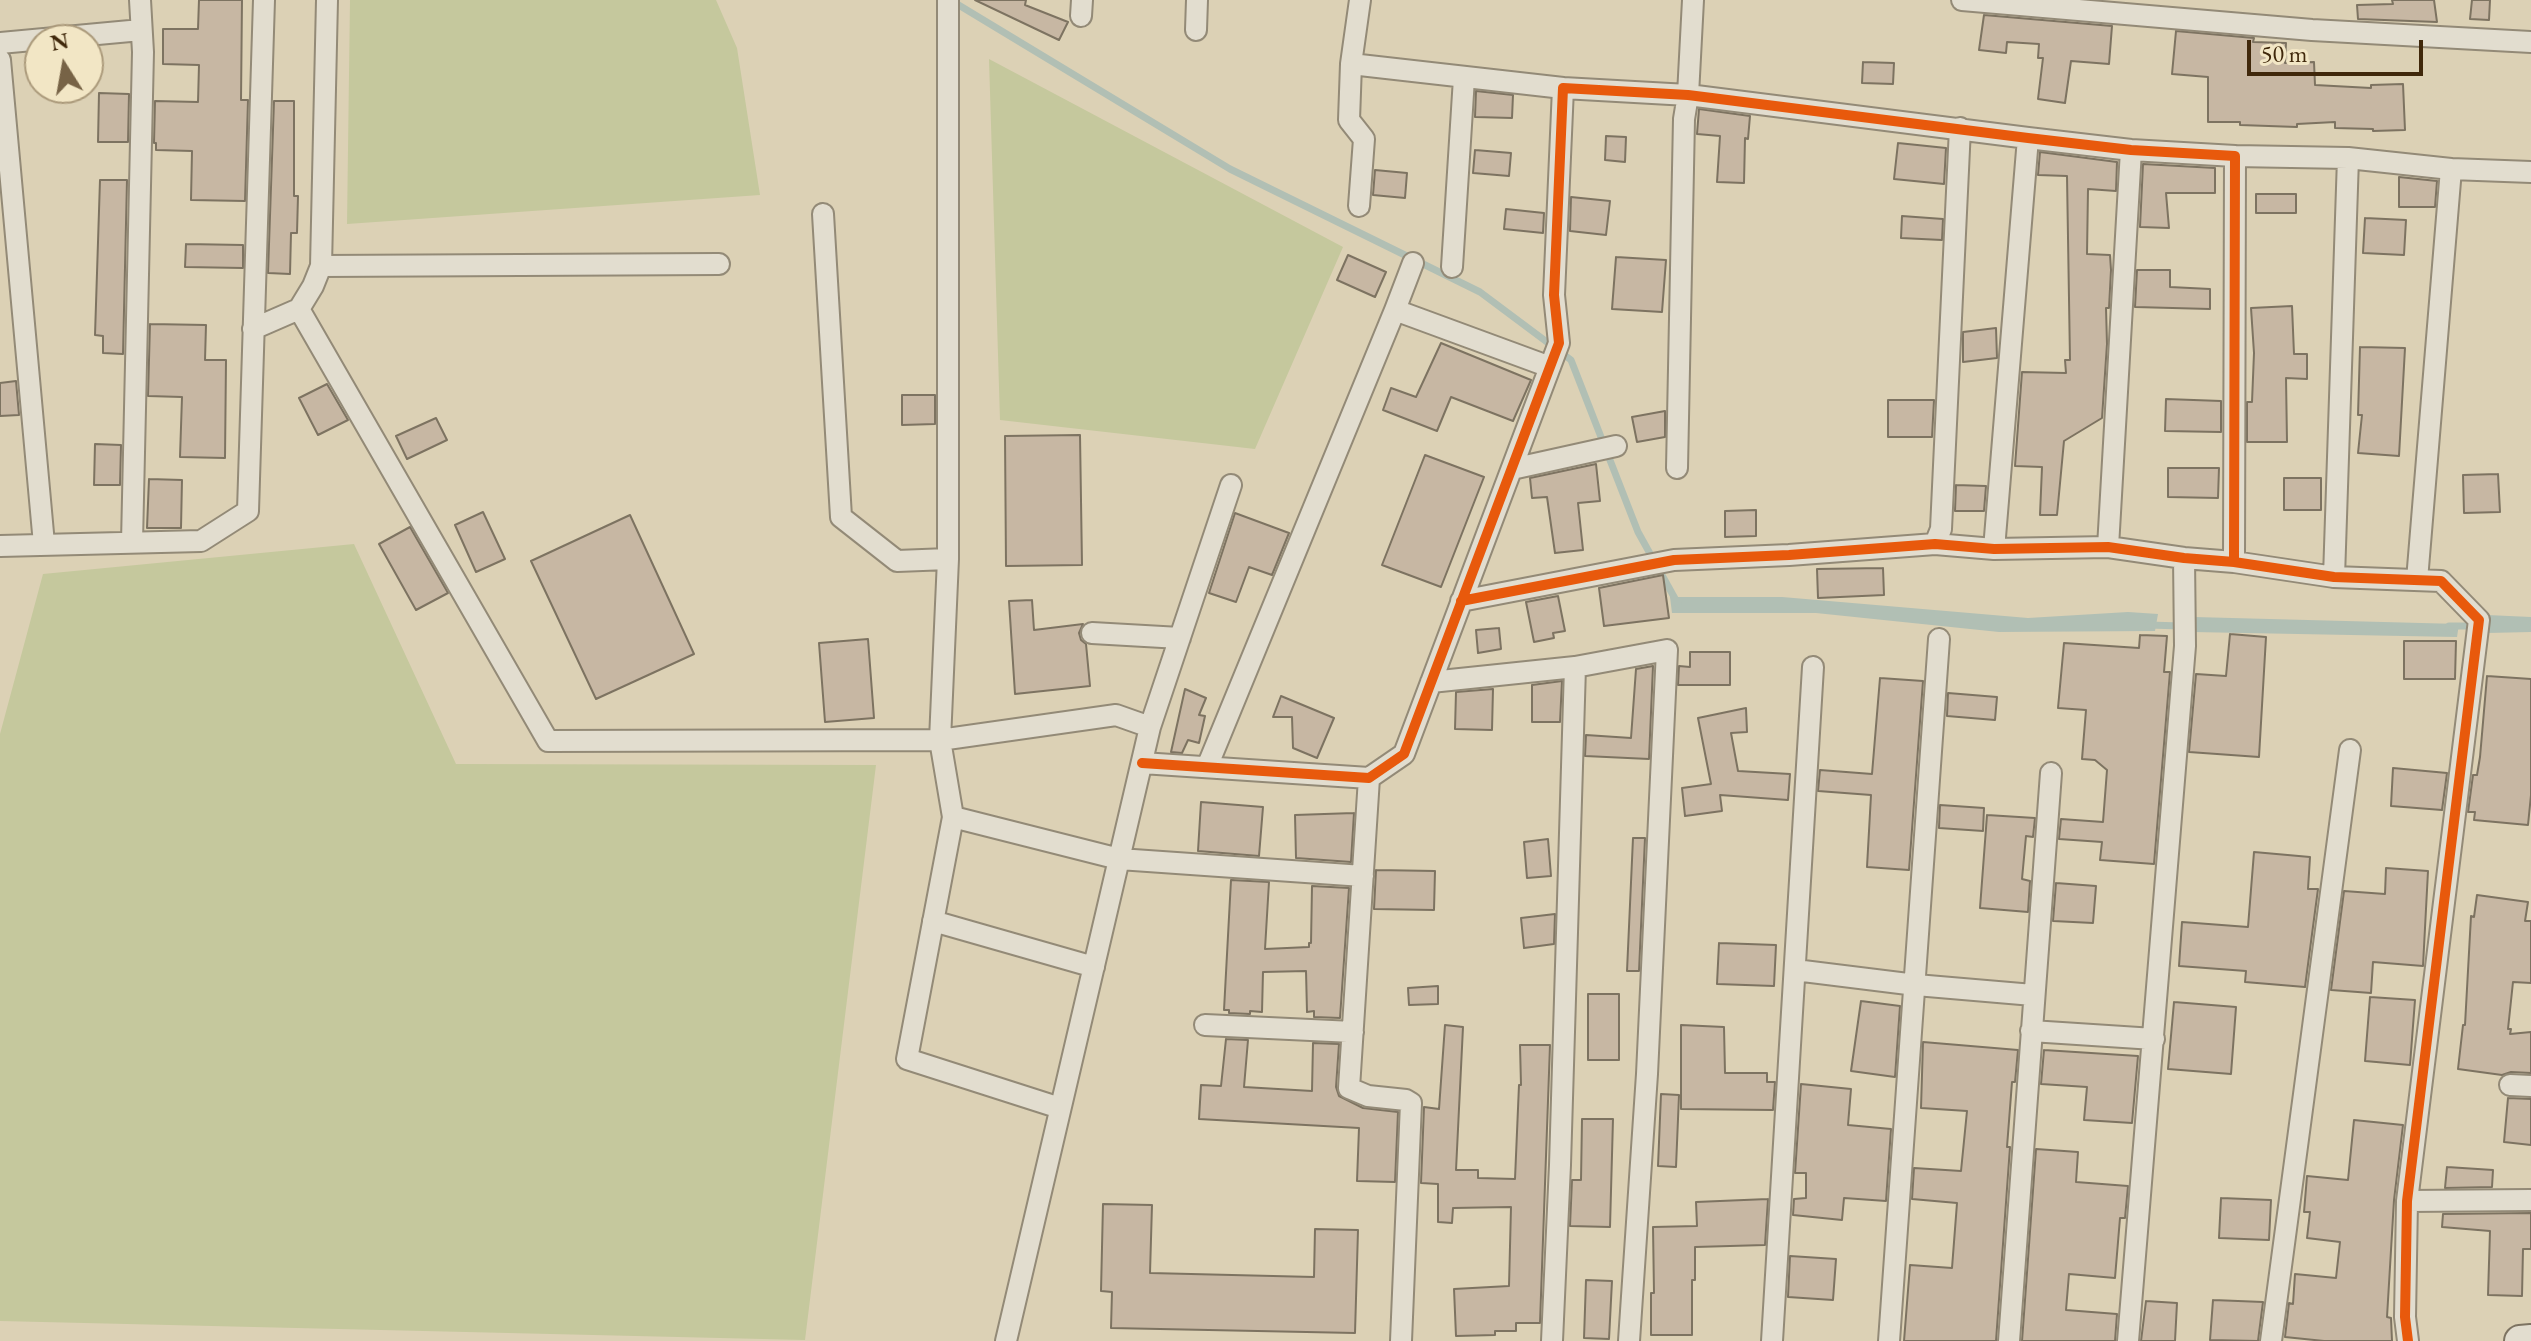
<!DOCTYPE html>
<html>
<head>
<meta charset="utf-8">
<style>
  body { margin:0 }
  #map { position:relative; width:2531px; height:1341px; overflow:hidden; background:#dcd1b5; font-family:"EB Garamond",serif }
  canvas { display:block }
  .north { position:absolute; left:24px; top:24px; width:80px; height:80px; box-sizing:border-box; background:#f2e6c5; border:2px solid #ab9a7b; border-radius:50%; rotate:349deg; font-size:22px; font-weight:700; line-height:32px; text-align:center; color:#40280b }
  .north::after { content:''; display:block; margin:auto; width:28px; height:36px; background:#776346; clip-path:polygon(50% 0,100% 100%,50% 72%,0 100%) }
  .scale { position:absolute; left:2247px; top:40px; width:176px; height:36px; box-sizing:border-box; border:4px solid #40280b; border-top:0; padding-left:10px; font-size:24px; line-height:28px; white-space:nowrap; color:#40280b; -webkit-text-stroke:6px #f2e6c5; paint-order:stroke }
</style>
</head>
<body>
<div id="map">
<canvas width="2531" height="1341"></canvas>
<div class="north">N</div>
<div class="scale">50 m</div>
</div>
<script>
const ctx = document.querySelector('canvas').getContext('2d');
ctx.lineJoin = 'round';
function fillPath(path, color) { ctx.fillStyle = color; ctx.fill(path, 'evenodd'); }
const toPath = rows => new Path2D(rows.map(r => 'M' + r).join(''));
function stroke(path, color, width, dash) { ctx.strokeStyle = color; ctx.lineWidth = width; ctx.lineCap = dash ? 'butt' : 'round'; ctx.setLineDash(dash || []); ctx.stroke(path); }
fillPath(toPath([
  [350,0,716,0,737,48,760,195,347,224],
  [989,59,1343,247,1255,449,1000,420],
  [354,544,456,764,876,765,805,1340,0,1321,0,734,43,574]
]), '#c5c89d');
fillPath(toPath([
  [1670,597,1782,597,2028,618,2128,612,2158,614,2155,631,1999,632,1816,613,1672,613],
  [2487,615,2531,617,2531,632,2487,633],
  [2194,617,2459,624,2457,637,2192,632]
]), '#b1bfb4');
stroke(toPath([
  [952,1,1230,169,1480,292,1571,360,1638,532,1678,604],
  [2149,625,2181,626],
  [2449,626,2477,626]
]), '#b1bfb4', 7);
const building = toPath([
  [199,0,242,0,241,100,248,100,245,201,191,200,192,151,156,150,156,143,154,143,155,101,198,102,199,65,163,64,163,29,198,29,199,0],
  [975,0,1026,0,1025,5,1068,22,1059,40,975,0],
  [2392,0,2434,0,2437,22,2358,19,2357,5,2393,4,2392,0],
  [2472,0,2490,0,2489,20,2470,19,2472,0],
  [1984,15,2112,26,2109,64,2071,61,2065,103,2038,99,2043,58,2038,58,2039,44,2007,42,2006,53,1979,50,1984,15],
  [2176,31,2254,38,2253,42,2286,43,2285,63,2314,62,2315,85,2371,88,2371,85,2403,84,2405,130,2373,131,2373,129,2335,128,2335,122,2297,124,2297,127,2240,125,2240,122,2208,122,2208,77,2172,74,2176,31],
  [1863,62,1894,63,1893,84,1862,83,1863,62],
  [1476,91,1513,95,1512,118,1475,117,1476,91],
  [99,93,129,94,128,142,98,142,99,93],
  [274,101,294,101,294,196,298,196,297,233,291,233,290,274,268,273,274,101],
  [1699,109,1750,116,1748,139,1745,138,1744,183,1717,182,1720,136,1697,134,1699,109],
  [1606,136,1626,137,1625,162,1605,160,1606,136],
  [1898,143,1946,148,1944,184,1894,179,1898,143],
  [1475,150,1511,153,1509,176,1473,173,1475,150],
  [2040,152,2117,162,2116,191,2088,189,2087,254,2110,255,2111,270,2109,308,2106,308,2107,344,2102,418,2064,441,2057,515,2040,515,2042,467,2015,466,2022,372,2066,373,2065,360,2070,360,2067,176,2038,175,2040,152],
  [2143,164,2215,168,2215,193,2166,193,2169,228,2140,227,2143,164],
  [1375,170,1407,173,1405,198,1373,195,1375,170],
  [2399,177,2437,181,2435,207,2399,207,2399,177],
  [100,180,127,180,123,354,103,353,103,336,95,335,100,180],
  [2256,194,2296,194,2296,213,2256,213,2256,194],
  [1571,197,1610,201,1606,235,1570,231,1571,197],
  [1506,209,1544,213,1543,233,1504,229,1506,209],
  [1902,216,1943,219,1942,240,1901,238,1902,216],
  [2365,218,2406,220,2404,255,2363,253,2365,218],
  [186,244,243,245,243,268,185,267,186,244],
  [1348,255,1386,272,1375,297,1337,280,1348,255],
  [1616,257,1666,260,1662,312,1612,309,1616,257],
  [2137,270,2170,270,2170,287,2210,289,2210,309,2135,307,2137,270],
  [2292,306,2294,354,2307,354,2307,379,2286,378,2287,442,2247,442,2247,402,2252,402,2254,353,2251,308,2292,306],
  [150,324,206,325,205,360,226,360,225,458,180,457,182,397,148,396,150,324],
  [1996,328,1997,358,1963,362,1963,332,1996,328],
  [1441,343,1531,380,1513,421,1451,397,1437,431,1383,410,1391,388,1416,397,1441,343],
  [2360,347,2405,348,2399,456,2358,453,2362,415,2358,415,2360,347],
  [16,381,19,415,0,416,0,383,16,381],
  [327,384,348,420,318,435,299,398,327,384],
  [902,395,935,395,935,424,902,425,902,395],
  [2166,399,2221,401,2221,432,2165,431,2166,399],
  [1888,400,1934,400,1932,437,1888,437,1888,400],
  [1665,411,1665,437,1637,442,1632,417,1665,411],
  [436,418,447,440,407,459,396,436,436,418],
  [1080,435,1082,565,1006,566,1005,436,1080,435],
  [95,444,121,445,120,485,94,485,95,444],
  [1425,455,1484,477,1441,587,1382,565,1425,455],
  [1596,464,1600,501,1578,503,1583,550,1555,553,1547,497,1532,498,1530,478,1596,464],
  [2168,468,2219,468,2218,498,2168,497,2168,468],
  [2498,474,2500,512,2464,513,2463,475,2498,474],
  [2284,478,2321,478,2321,510,2284,510,2284,478],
  [149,479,182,480,181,528,147,528,149,479],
  [1956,485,1986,486,1984,511,1955,511,1956,485],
  [1756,510,1756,536,1725,537,1725,511,1756,510],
  [483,512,505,559,476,572,455,525,483,512],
  [1235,513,1289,533,1272,575,1249,567,1236,602,1209,593,1235,513],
  [630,515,694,654,596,699,531,561,630,515],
  [410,527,448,593,416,610,379,544,410,527],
  [1883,568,1884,595,1818,598,1817,569,1883,568],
  [1663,575,1669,618,1604,626,1599,588,1663,575],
  [1558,596,1565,631,1553,633,1554,638,1534,642,1526,602,1558,596],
  [1032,600,1034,630,1083,624,1079,633,1081,640,1086,644,1090,686,1015,694,1009,601,1032,600],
  [1499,628,1501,649,1478,653,1476,630,1499,628],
  [2230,634,2266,637,2259,757,2189,752,2196,674,2226,676,2230,634],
  [2140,635,2167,636,2164,672,2170,672,2154,864,2100,860,2102,842,2059,839,2061,819,2103,822,2107,770,2095,760,2082,759,2086,710,2058,708,2064,643,2139,648,2140,635],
  [868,639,874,718,825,722,819,643,868,639],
  [2404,641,2456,641,2455,679,2404,679,2404,641],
  [1690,652,1730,652,1730,685,1678,685,1679,666,1690,667,1690,652],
  [1653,666,1649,759,1585,756,1586,735,1631,738,1636,669,1653,666],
  [2487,676,2531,679,2531,795,2528,825,2474,820,2475,812,2468,812,2473,775,2477,775,2480,757,2487,676],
  [1880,678,1923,681,1909,870,1867,867,1871,795,1818,791,1820,770,1872,774,1880,678],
  [1562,681,1560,722,1532,722,1532,685,1562,681],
  [1185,689,1206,698,1199,715,1205,716,1199,743,1188,740,1182,753,1171,752,1185,689],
  [1493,689,1492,730,1455,729,1456,692,1493,689],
  [1948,693,1997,697,1995,720,1947,716,1948,693],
  [1281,696,1334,718,1317,758,1293,748,1292,717,1273,717,1281,696],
  [1746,708,1747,732,1731,733,1738,771,1790,774,1788,800,1720,795,1722,811,1685,816,1682,788,1711,784,1698,718,1746,708],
  [2393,768,2447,773,2442,810,2391,806,2393,768],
  [1201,802,1263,807,1259,856,1198,851,1201,802],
  [1940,805,1984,808,1983,831,1939,828,1940,805],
  [1354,813,1351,862,1296,858,1295,815,1354,813],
  [1987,815,2035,818,2033,837,2026,836,2022,879,2030,881,2028,912,1980,908,1987,815],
  [1633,838,1645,838,1639,971,1627,971,1633,838],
  [1548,839,1551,876,1527,878,1524,842,1548,839],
  [2254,852,2310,857,2308,889,2318,889,2305,987,2245,982,2246,971,2179,966,2182,922,2248,927,2254,852],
  [2386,868,2428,871,2423,966,2373,962,2371,993,2331,990,2344,891,2385,894,2386,868],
  [1376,870,1435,871,1434,910,1374,909,1376,870],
  [1231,880,1269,882,1265,949,1309,947,1309,943,1311,943,1312,886,1349,888,1340,1018,1314,1017,1314,1011,1307,1012,1306,971,1263,972,1262,1012,1250,1011,1250,1014,1229,1013,1229,1010,1224,1010,1231,880],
  [2056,883,2096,886,2093,923,2053,921,2056,883],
  [2477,895,2528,902,2525,921,2531,921,2531,983,2513,982,2508,1029,2511,1029,2510,1034,2531,1032,2531,1073,2511,1072,2502,1075,2458,1069,2463,1025,2465,1025,2471,916,2474,917,2477,895],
  [1555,914,1554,944,1524,948,1521,918,1555,914],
  [1719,943,1776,945,1774,986,1717,984,1719,943],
  [1438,986,1438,1004,1409,1005,1408,988,1438,986],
  [1588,994,1619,994,1619,1060,1588,1060,1588,994],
  [2370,997,2415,1000,2410,1065,2365,1061,2370,997],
  [1861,1001,1900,1006,1895,1077,1851,1071,1861,1001],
  [2174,1002,2236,1007,2231,1074,2168,1069,2174,1002],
  [1445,1025,1463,1027,1456,1170,1478,1170,1478,1178,1515,1179,1519,1085,1521,1085,1520,1045,1550,1045,1540,1323,1516,1323,1516,1331,1495,1331,1495,1335,1456,1336,1454,1289,1509,1286,1511,1207,1453,1208,1452,1223,1438,1222,1438,1184,1421,1183,1424,1107,1439,1109,1445,1025],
  [1681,1025,1724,1027,1725,1073,1767,1073,1767,1082,1775,1082,1773,1110,1681,1109,1681,1025],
  [1226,1039,1248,1040,1244,1087,1312,1091,1313,1043,1339,1044,1336,1087,1339,1096,1363,1108,1398,1112,1395,1182,1357,1181,1359,1128,1199,1119,1201,1085,1221,1086,1226,1039],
  [1923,1042,2018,1050,2015,1082,2012,1082,2007,1147,2010,1147,1996,1341,1904,1341,1910,1265,1952,1268,1957,1203,1912,1199,1914,1168,1961,1171,1967,1111,1921,1108,1923,1042],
  [2044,1050,2138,1056,2132,1123,2084,1120,2087,1087,2041,1084,2044,1050],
  [1801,1084,1851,1089,1848,1125,1891,1129,1886,1201,1844,1198,1842,1220,1793,1215,1794,1199,1806,1198,1806,1173,1795,1173,1801,1084],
  [1661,1094,1679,1095,1676,1167,1658,1166,1661,1094],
  [2508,1098,2531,1099,2531,1145,2504,1142,2508,1098],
  [1582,1119,1613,1119,1610,1227,1570,1226,1572,1180,1581,1180,1582,1119],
  [2354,1120,2403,1125,2394,1200,2387,1317,2391,1318,2392,1341,2324,1341,2285,1337,2289,1303,2293,1304,2295,1274,2336,1278,2340,1242,2307,1238,2310,1212,2304,1212,2307,1176,2348,1180,2354,1120],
  [2036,1149,2078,1152,2076,1182,2128,1186,2125,1218,2120,1218,2115,1278,2069,1274,2066,1310,2117,1314,2115,1341,2022,1341,2036,1149],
  [2447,1167,2493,1170,2492,1187,2445,1188,2447,1167],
  [2221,1198,2271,1200,2269,1240,2219,1238,2221,1198],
  [1768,1199,1765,1245,1695,1247,1695,1280,1692,1280,1692,1335,1651,1335,1651,1293,1654,1293,1653,1227,1697,1226,1696,1202,1768,1199],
  [1103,1204,1152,1205,1150,1273,1314,1277,1315,1229,1358,1230,1355,1333,1111,1328,1112,1292,1101,1291,1103,1204],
  [2531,1213,2531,1249,2523,1249,2522,1296,2488,1295,2490,1231,2442,1227,2443,1214,2531,1213],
  [1790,1256,1836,1259,1833,1300,1788,1297,1790,1256],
  [1586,1280,1612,1281,1609,1339,1584,1338,1586,1280],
  [2213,1300,2263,1302,2258,1341,2210,1340,2213,1300],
  [2146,1301,2177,1303,2175,1341,2141,1341,2146,1301]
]);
fillPath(building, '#c7b7a3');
stroke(building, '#7d7361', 2);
const street = toPath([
  [948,0,948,559,940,740,953,817,907,1059,1060,1108],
  [1360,0,1351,64,1563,88],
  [1962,0,2312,30,2531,42],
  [1081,16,1082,0],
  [1196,30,1197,0],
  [0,43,141,30],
  [0,60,44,544],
  [1351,64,1349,120,1364,139,1359,206],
  [2235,156,2348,158,2451,169,2417,580],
  [2451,169,2531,172],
  [823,214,841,517,897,561,948,559],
  [321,266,719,264],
  [1452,267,1464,78],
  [299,309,313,286,321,266,327,0],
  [1395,310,1413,263],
  [253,329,299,309,548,741,940,740,1116,715,1150,727],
  [1677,468,1684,119,1688,95,1693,0],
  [1512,469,1616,446],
  [132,542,143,52,140,0],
  [1935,544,1941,529,1960,128],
  [0,546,201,541,248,511,264,0],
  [2108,547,2131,150],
  [1994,549,2028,138],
  [2334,577,2348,158],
  [1461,601,1674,560,1789,555,1935,544,1994,549,2108,547,2184,558,2234,562,2334,577,2441,581,2479,620,2407,1201,2405,1317,2408,1341],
  [1092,633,1180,638],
  [1431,682,1575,667],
  [1142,763,1369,778,1404,754,1559,343,1554,295,1563,88,1688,95,2028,138,2131,150,2235,156,2234,562],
  [1207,767,1395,310,1550,367],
  [1369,778,1349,1088,1368,1096,1406,1100,1411,1103,1401,1341],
  [953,817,1119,859,1363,876],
  [933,921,1094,967],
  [1795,970,1916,985,2033,995],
  [1205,1025,1353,1032],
  [2031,1031,2154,1039],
  [2510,1085,2531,1086],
  [2407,1201,2531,1200],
  [1006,1341,1150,727,1231,485],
  [1552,1341,1560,1165,1575,667,1667,650,1647,1074,1629,1341],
  [1772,1341,1813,667],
  [1889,1341,1939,639],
  [2009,1341,2051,773],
  [2128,1341,2185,646,2184,558],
  [2271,1341,2350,750]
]);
const secondary = toPath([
  [2520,1341,2531,1340]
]);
stroke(street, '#938a77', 24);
stroke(secondary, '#7d7361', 34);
stroke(street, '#e2ddcf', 20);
stroke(secondary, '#e2ddcf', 30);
stroke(toPath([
  [1461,601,1674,560,1789,555,1935,544,1994,549,2108,547,2184,558,2234,562,2334,577,2441,581,2479,620,2407,1201,2405,1317,2408,1341],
  [1142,763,1369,778,1404,754,1559,343,1554,295,1563,88,1688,95,2028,138,2131,150,2235,156,2234,562]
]), '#e8590c', 10);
</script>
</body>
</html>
